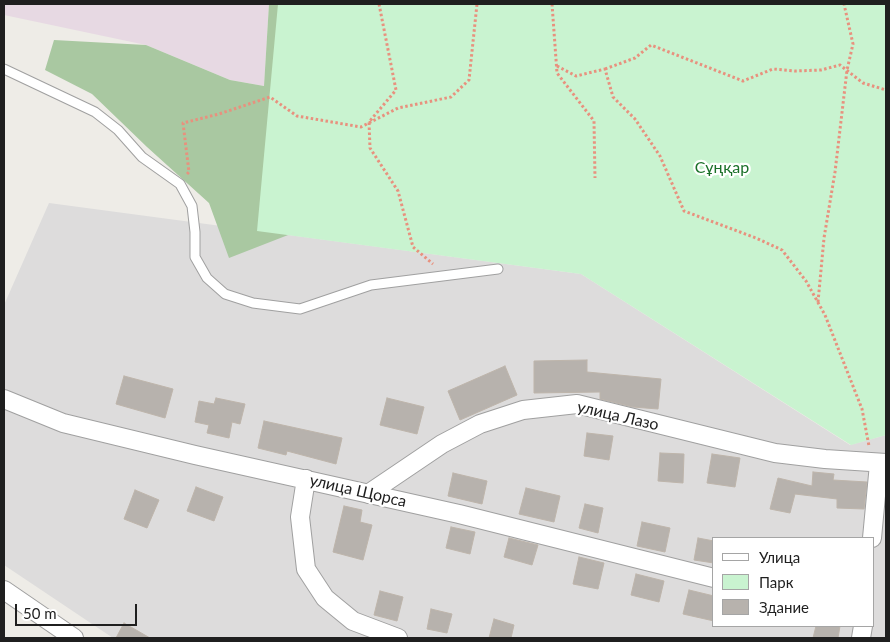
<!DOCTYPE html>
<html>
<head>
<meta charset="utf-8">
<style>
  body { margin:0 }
  #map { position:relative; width:890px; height:642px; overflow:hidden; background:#eeece7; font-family:Lato,sans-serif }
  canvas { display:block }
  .frame { position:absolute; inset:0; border:5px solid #1f1f1f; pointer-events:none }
  .legend { position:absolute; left:712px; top:537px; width:162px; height:90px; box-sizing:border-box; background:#fff; border:1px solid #a5a5a5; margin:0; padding:6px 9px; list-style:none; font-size:15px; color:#1f1f1f }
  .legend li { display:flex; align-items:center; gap:10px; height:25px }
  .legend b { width:25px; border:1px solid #a5a5a5 }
  .scale { position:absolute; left:15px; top:604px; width:122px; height:22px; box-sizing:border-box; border:2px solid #1f1f1f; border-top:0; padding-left:6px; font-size:15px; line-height:18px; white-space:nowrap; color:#1f1f1f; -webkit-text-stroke:4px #fff; paint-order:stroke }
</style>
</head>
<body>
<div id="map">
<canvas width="890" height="642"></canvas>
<div class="frame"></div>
<ul class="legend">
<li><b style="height:6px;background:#fff"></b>Улица</li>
<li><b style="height:14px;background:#c9f3d0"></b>Парк</li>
<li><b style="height:14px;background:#b7b2ad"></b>Здание</li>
</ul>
<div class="scale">50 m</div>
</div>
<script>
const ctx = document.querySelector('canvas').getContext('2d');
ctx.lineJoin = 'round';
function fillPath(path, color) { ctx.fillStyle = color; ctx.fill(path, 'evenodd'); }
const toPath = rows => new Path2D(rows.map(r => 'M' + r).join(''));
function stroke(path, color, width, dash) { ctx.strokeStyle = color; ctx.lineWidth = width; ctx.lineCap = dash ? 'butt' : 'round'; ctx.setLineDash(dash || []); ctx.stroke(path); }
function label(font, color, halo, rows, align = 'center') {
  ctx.font = font + ' Lato,sans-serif'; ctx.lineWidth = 4.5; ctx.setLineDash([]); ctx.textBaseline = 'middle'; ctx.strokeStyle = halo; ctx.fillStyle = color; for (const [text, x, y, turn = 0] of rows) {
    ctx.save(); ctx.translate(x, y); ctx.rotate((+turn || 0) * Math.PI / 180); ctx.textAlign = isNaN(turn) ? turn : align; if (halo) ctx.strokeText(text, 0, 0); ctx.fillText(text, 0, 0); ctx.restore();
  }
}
fillPath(toPath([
  [49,203,581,274,850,445,886,435,886,638,113,638,4,565,4,305],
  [714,538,874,538,874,626,714,626]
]), '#dddcdc');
fillPath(toPath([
  [4,4,269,4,264,86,230,80,146,45,4,15]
]), '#e7d9e3');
fillPath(toPath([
  [269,4,423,4,378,200,229,258,209,203,147,147,92,94,45,70,54,40,146,45,230,80,264,86]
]), '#a9c8a1');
fillPath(toPath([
  [278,4,886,4,886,435,851,445,581,274,257,231]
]), '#c9f3d0');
const building = toPath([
  [587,360,587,372,661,379,658,409,633,407,600,399,600,392,534,393,534,361,587,360],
  [505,366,517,395,460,420,448,391,505,366],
  [124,376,173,389,165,418,116,404,124,376],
  [216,398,245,404,240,424,232,422,229,438,207,433,209,425,195,422,199,401,214,404,216,398],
  [387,398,424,407,417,434,380,425,387,398],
  [264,421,342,438,336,464,287,451,286,455,258,448,264,421],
  [587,433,613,436,609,460,584,456,587,433],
  [660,453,684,454,683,483,658,481,660,453],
  [712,454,740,458,735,487,707,483,712,454],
  [813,472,834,474,833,480,867,482,864,509,837,508,837,499,795,494,790,513,770,509,778,478,812,486,813,472],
  [453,473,487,481,482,504,448,496,453,473],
  [196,487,223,497,214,521,187,511,196,487],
  [526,488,560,496,554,522,519,514,526,488],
  [135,490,159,500,147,528,124,519,135,490],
  [585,504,603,508,598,533,579,528,585,504],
  [344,506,362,510,360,522,372,525,363,560,333,552,344,506],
  [642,522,670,528,665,552,637,546,642,522],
  [451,527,475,532,470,554,446,548,451,527],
  [509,538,538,545,532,565,504,557,509,538],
  [698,538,714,541,714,563,694,560,698,538],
  [579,557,604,563,598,589,573,584,579,557],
  [636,574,664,581,659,602,631,595,636,574],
  [689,590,714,596,714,621,683,614,689,590],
  [380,591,403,597,397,621,374,615,380,591],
  [431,609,452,614,447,633,427,629,431,609],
  [494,619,514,625,511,638,489,638,494,619],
  [124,623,150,638,116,638,124,623],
  [816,626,840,626,838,638,813,638,816,626]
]);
fillPath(building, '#b7b2ad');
stroke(building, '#beb5ab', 1);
const service = toPath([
  [4,69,95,112,118,130,142,157,180,184,192,206,195,232,195,257,207,278,225,294,253,303,300,309,371,285,498,269]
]);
const minor = toPath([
  [4,399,63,423,195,455,459,514,714,578],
  [306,479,300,517,306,569,325,598,353,621,398,638],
  [368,494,442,444,480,424,523,410,577,404,775,453,825,459,886,463],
  [872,538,879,464],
  [4,590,74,638],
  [861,638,863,626]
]);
stroke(service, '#a0a0a0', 11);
stroke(minor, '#a0a0a0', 20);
stroke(toPath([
  [379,4,396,90,369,122,370,148,398,191,413,247,433,264],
  [552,4,557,73,594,121,595,178],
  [557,66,576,76,605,69,613,97,635,119,660,156,684,211,756,238,782,250,806,281,825,315,862,409,869,446],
  [605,69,635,58,651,45,743,81,773,69,795,71,821,70,840,65,863,83,886,90],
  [187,174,189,172,183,123,219,114,270,97,297,116,361,127,398,108,451,97,469,80,477,4],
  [818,302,824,238,835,172,847,70,853,44,844,4]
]), '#e8917e', 3, [2.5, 2.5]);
stroke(service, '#fff', 9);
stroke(minor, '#fff', 18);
label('16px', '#1a7028', '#fff', [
  ["Сұңқар",722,168]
]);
label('16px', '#1f1f1f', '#fff', [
  ["улица Лазо",618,416,13],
  ["улица Щорса",358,491,13]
]);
</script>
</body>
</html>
